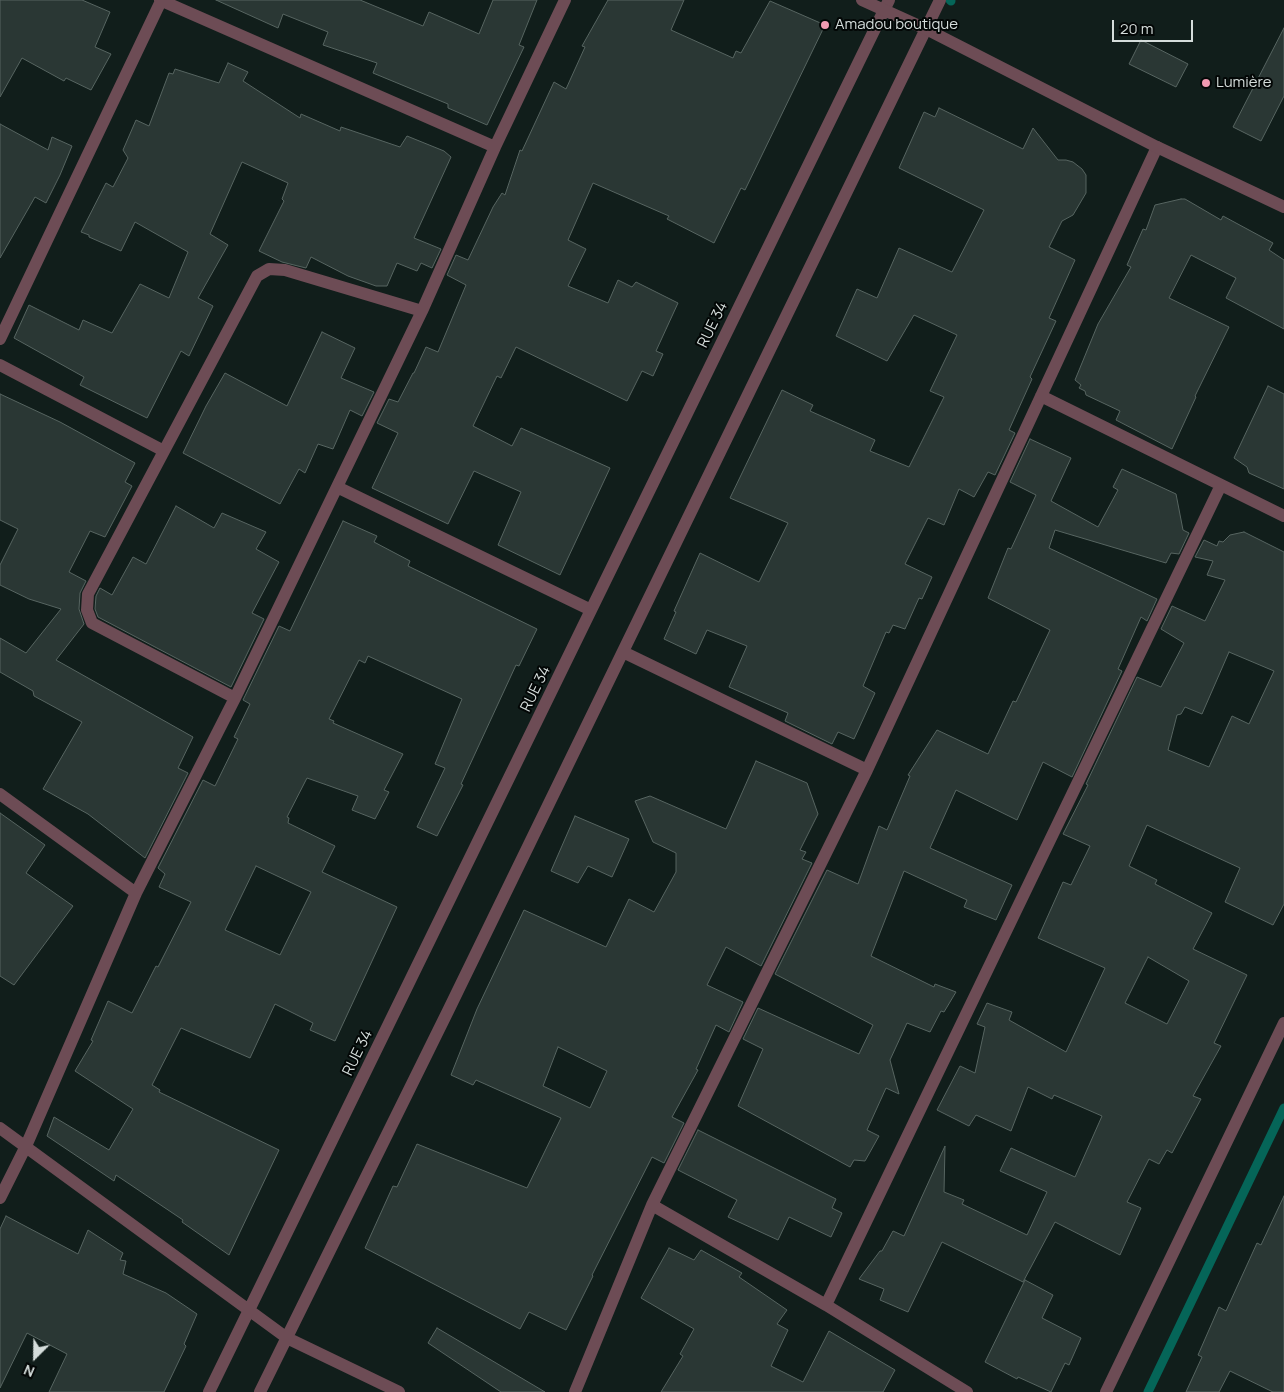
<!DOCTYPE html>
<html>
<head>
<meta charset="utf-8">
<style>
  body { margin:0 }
  #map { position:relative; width:1284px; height:1392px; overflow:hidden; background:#111e1b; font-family:Manrope,sans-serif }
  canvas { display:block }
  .north { position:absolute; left:10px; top:1332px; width:50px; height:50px; -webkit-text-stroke:4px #030706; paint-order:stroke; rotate:203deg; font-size:14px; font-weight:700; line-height:20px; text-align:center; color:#d5dddb }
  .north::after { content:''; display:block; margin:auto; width:18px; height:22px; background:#d5dddb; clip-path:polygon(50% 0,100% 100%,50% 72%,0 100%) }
  .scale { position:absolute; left:1112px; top:20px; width:81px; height:22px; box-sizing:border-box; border:2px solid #d5dddb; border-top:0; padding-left:6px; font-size:15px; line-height:18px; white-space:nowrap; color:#d5dddb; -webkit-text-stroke:4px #030706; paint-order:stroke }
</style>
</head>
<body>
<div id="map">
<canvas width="1284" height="1392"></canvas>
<div class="north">N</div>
<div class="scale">20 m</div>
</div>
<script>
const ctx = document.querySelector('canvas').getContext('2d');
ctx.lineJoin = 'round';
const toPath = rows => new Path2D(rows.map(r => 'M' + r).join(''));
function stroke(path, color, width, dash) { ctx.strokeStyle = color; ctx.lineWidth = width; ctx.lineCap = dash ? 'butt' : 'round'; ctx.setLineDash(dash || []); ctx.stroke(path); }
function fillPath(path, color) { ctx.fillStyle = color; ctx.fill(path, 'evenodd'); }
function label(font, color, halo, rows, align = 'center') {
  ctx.font = font + ' Manrope,sans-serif'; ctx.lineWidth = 4; ctx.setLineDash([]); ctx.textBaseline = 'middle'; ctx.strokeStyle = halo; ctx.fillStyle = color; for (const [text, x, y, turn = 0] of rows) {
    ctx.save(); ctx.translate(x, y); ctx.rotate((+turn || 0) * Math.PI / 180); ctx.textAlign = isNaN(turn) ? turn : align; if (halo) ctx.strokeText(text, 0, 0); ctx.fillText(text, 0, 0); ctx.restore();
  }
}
stroke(toPath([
  [950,0,951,1],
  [1148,1392,1284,1108]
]), '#056558', 9);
const building = toPath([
  [0,0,82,0,110,12,95,47,111,54,91,90,66,78,64,81,22,58,0,97,0,0],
  [216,0,360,0,423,26,429,12,479,34,493,0,537,0,519,45,524,47,487,125,448,108,448,104,373,73,377,63,323,45,328,32,283,14,278,28,216,0],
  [608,0,684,0,671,30,733,58,736,51,741,53,770,1,825,25,745,190,741,188,714,243,667,219,669,216,593,183,568,240,586,249,568,286,608,303,618,280,632,287,636,282,678,303,656,351,663,354,653,376,642,371,627,401,516,347,501,378,497,376,473,426,512,446,521,428,610,468,560,575,498,545,521,492,474,471,448,524,372,488,398,433,377,423,389,399,398,402,413,373,414,373,426,347,438,352,466,285,447,275,456,255,468,260,493,207,502,193,505,195,520,150,522,151,554,82,566,89,585,47,582,46,608,0],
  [1284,28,1284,96,1261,141,1233,127,1284,28],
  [1141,40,1188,64,1176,87,1129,64,1141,40],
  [228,63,248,72,243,81,300,118,301,114,340,131,341,127,400,147,407,136,444,151,451,157,414,238,441,249,432,268,421,263,417,271,397,263,387,286,376,286,348,276,311,257,306,268,282,262,259,251,284,201,282,199,288,183,242,162,210,234,228,245,198,298,213,306,189,356,181,351,147,418,80,385,84,377,14,338,29,305,79,330,83,320,112,333,140,284,169,298,188,252,135,222,121,251,89,237,89,235,81,232,106,183,113,187,128,158,123,150,136,120,149,126,169,73,173,74,175,69,219,83,228,63],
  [939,108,1023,149,1033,128,1058,160,1066,160,1073,162,1082,169,1086,175,1086,193,1073,215,1062,221,1049,247,1075,260,1049,318,1056,321,1030,377,1032,379,1009,430,1015,433,995,475,988,472,974,497,959,489,944,525,928,518,905,564,932,577,922,599,919,598,905,629,893,625,889,633,886,632,863,686,875,693,854,739,838,732,832,744,785,721,788,713,729,687,747,646,707,630,696,654,664,639,676,612,674,611,700,553,759,582,788,523,730,498,782,390,813,405,810,411,875,440,870,451,909,467,944,397,930,391,957,335,914,315,887,361,836,336,857,289,877,298,899,248,952,272,984,210,899,168,924,112,935,117,939,108],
  [0,124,48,150,52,137,72,146,60,175,46,203,35,197,0,258,0,124],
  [1181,199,1185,199,1221,220,1223,216,1273,243,1269,250,1284,260,1284,329,1226,298,1236,278,1191,255,1169,298,1229,327,1195,396,1196,397,1172,449,1116,420,1120,411,1086,395,1085,391,1079,388,1081,385,1075,380,1098,324,1131,267,1127,265,1143,229,1146,230,1155,205,1181,199],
  [322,332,355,348,341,378,374,392,362,416,350,410,333,449,318,444,305,473,299,469,280,504,183,453,206,406,225,373,287,406,322,332],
  [1268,386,1284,394,1284,489,1249,473,1247,467,1234,458,1268,386],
  [0,394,60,422,135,463,125,482,132,486,105,537,90,531,69,572,86,581,80,593,79,609,84,624,56,660,193,737,178,768,188,773,145,858,88,814,43,789,82,722,34,696,33,691,0,672,0,638,26,653,61,609,29,599,0,585,0,565,18,529,0,520,0,394],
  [1030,439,1071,458,1051,501,1098,527,1118,490,1113,487,1122,469,1176,494,1183,530,1189,533,1179,554,1171,553,1166,563,1055,530,1049,548,1157,599,1147,621,1141,617,1118,669,1122,671,1072,777,1043,762,1017,820,956,790,930,848,1012,885,996,920,964,907,967,900,904,871,871,956,934,987,935,984,956,992,944,1012,941,1011,930,1032,907,1023,890,1060,899,1094,886,1088,867,1130,879,1136,865,1161,854,1160,850,1167,738,1106,763,1049,743,1039,758,1008,859,1054,873,1025,775,974,827,870,858,884,879,826,887,830,910,776,908,775,937,730,988,754,1013,701,1016,702,1050,630,988,598,1008,548,1011,549,1036,495,1010,482,1030,439],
  [176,506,214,528,222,513,266,532,256,549,279,562,252,613,264,619,231,687,98,617,95,609,96,596,100,588,112,595,133,557,146,564,176,506],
  [343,521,377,536,374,542,410,561,408,566,537,629,519,666,516,665,461,784,463,785,437,836,417,827,445,768,435,764,462,699,368,656,365,663,359,660,329,719,334,721,333,723,403,754,384,790,389,792,375,819,352,810,358,796,307,778,287,817,289,818,288,823,335,846,322,872,397,907,335,1041,310,1030,313,1023,275,1004,250,1058,181,1028,152,1085,160,1090,159,1092,279,1150,229,1255,182,1222,183,1220,116,1175,114,1181,47,1136,54,1117,109,1150,133,1109,75,1071,93,1041,91,1040,108,1001,132,1013,156,966,158,967,191,902,159,887,165,874,158,868,203,780,215,786,238,739,234,737,250,704,243,700,279,626,290,631,343,521],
  [256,866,311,892,280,955,225,930,256,866],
  [1244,532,1284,552,1284,904,1273,925,1225,902,1240,868,1147,825,1129,866,1157,880,1155,884,1212,913,1193,949,1247,975,1214,1043,1221,1046,1193,1096,1201,1099,1172,1153,1167,1150,1159,1164,1149,1159,1127,1202,1141,1208,1120,1255,1055,1222,1023,1282,942,1242,908,1312,880,1300,884,1289,859,1279,880,1251,882,1251,893,1231,904,1236,945,1146,944,1192,964,1200,962,1204,1027,1235,1047,1192,1000,1171,1011,1148,1075,1177,1102,1116,1054,1095,1052,1099,1028,1087,1011,1131,976,1115,969,1126,937,1110,960,1066,975,1073,985,1027,977,1024,987,1003,1012,1012,1009,1020,1066,1052,1105,968,1038,938,1063,882,1071,885,1090,846,1063,834,1088,785,1086,784,1137,677,1161,687,1184,643,1161,629,1172,606,1205,621,1225,580,1207,575,1213,561,1195,557,1204,540,1217,546,1219,541,1223,542,1230,535,1244,532],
  [1229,652,1274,671,1249,724,1232,716,1209,767,1168,750,1177,715,1181,714,1185,707,1202,714,1229,652],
  [1148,957,1189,981,1167,1024,1125,1003,1148,957],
  [756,761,807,783,818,814,800,850,806,852,802,859,812,863,761,966,726,947,707,985,743,1002,729,1032,716,1025,696,1069,698,1070,672,1117,684,1123,664,1163,652,1157,592,1275,593,1276,566,1330,529,1312,520,1329,365,1248,393,1186,397,1187,417,1144,527,1188,561,1118,476,1080,473,1085,451,1075,477,1009,524,910,606,947,629,899,654,912,676,872,676,853,653,842,635,801,650,796,726,829,756,761],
  [558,1047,607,1071,590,1108,543,1086,558,1047],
  [0,813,45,845,26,873,73,906,14,985,0,976,0,813],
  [575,816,629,839,612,877,588,866,578,883,551,871,575,816],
  [698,1130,836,1199,832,1208,842,1213,831,1237,789,1217,778,1240,728,1217,737,1200,678,1170,698,1130],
  [1284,1196,1284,1392,1273,1392,1230,1371,1219,1392,1186,1392,1202,1357,1198,1355,1219,1307,1226,1311,1257,1243,1261,1245,1284,1196],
  [6,1216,78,1254,88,1230,123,1253,120,1260,126,1261,123,1274,166,1293,197,1314,184,1344,186,1346,164,1392,49,1392,67,1354,27,1333,0,1388,0,1229,6,1216],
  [669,1248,694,1260,701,1250,742,1273,739,1277,787,1310,777,1324,788,1330,771,1366,803,1382,829,1331,895,1370,883,1392,661,1392,683,1356,680,1354,694,1329,641,1298,669,1248],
  [1025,1280,1053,1295,1042,1318,1081,1338,1069,1365,1065,1363,1051,1392,1018,1377,1017,1379,985,1362,1025,1280],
  [437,1328,545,1392,501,1392,428,1343,437,1328]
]);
fillPath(building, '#2a3734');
stroke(building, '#576561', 1);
stroke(toPath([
  [160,0,495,147],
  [0,339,161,1],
  [0,365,164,451],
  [1041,396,1284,516],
  [337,487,591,610],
  [623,652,867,770],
  [235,698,92,623,87,610,88,594,257,276,269,269,285,270,422,311],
  [0,794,136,893],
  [0,1128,287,1338,399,1392],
  [0,1198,26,1146,136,893,235,698,422,311,495,147,565,0],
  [652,1205,826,1305,967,1392],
  [826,1305,1221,485],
  [209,1392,889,0],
  [260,1392,448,1011,940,0],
  [575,1392,652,1205,867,770,1157,147]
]), '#6d4c55', 12);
stroke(toPath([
  [862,0,926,29,1157,147,1284,207],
  [1106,1392,1284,1023]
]), '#6d4c55', 12);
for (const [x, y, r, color] of [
  [825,25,5,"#f19ab1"],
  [1206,83,5,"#f19ab1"]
]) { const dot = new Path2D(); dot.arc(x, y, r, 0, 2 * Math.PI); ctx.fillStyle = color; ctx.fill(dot); stroke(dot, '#030706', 2); }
label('15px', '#d5dddb', '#030706', [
  ["Amadou boutique",835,25],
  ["Lumière",1216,83]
], 'left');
label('15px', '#d5dddb', '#030706', [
  ["RUE 34",713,325,-64],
  ["RUE 34",536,689,-64],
  ["RUE 34",358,1053,-64]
]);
</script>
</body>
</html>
